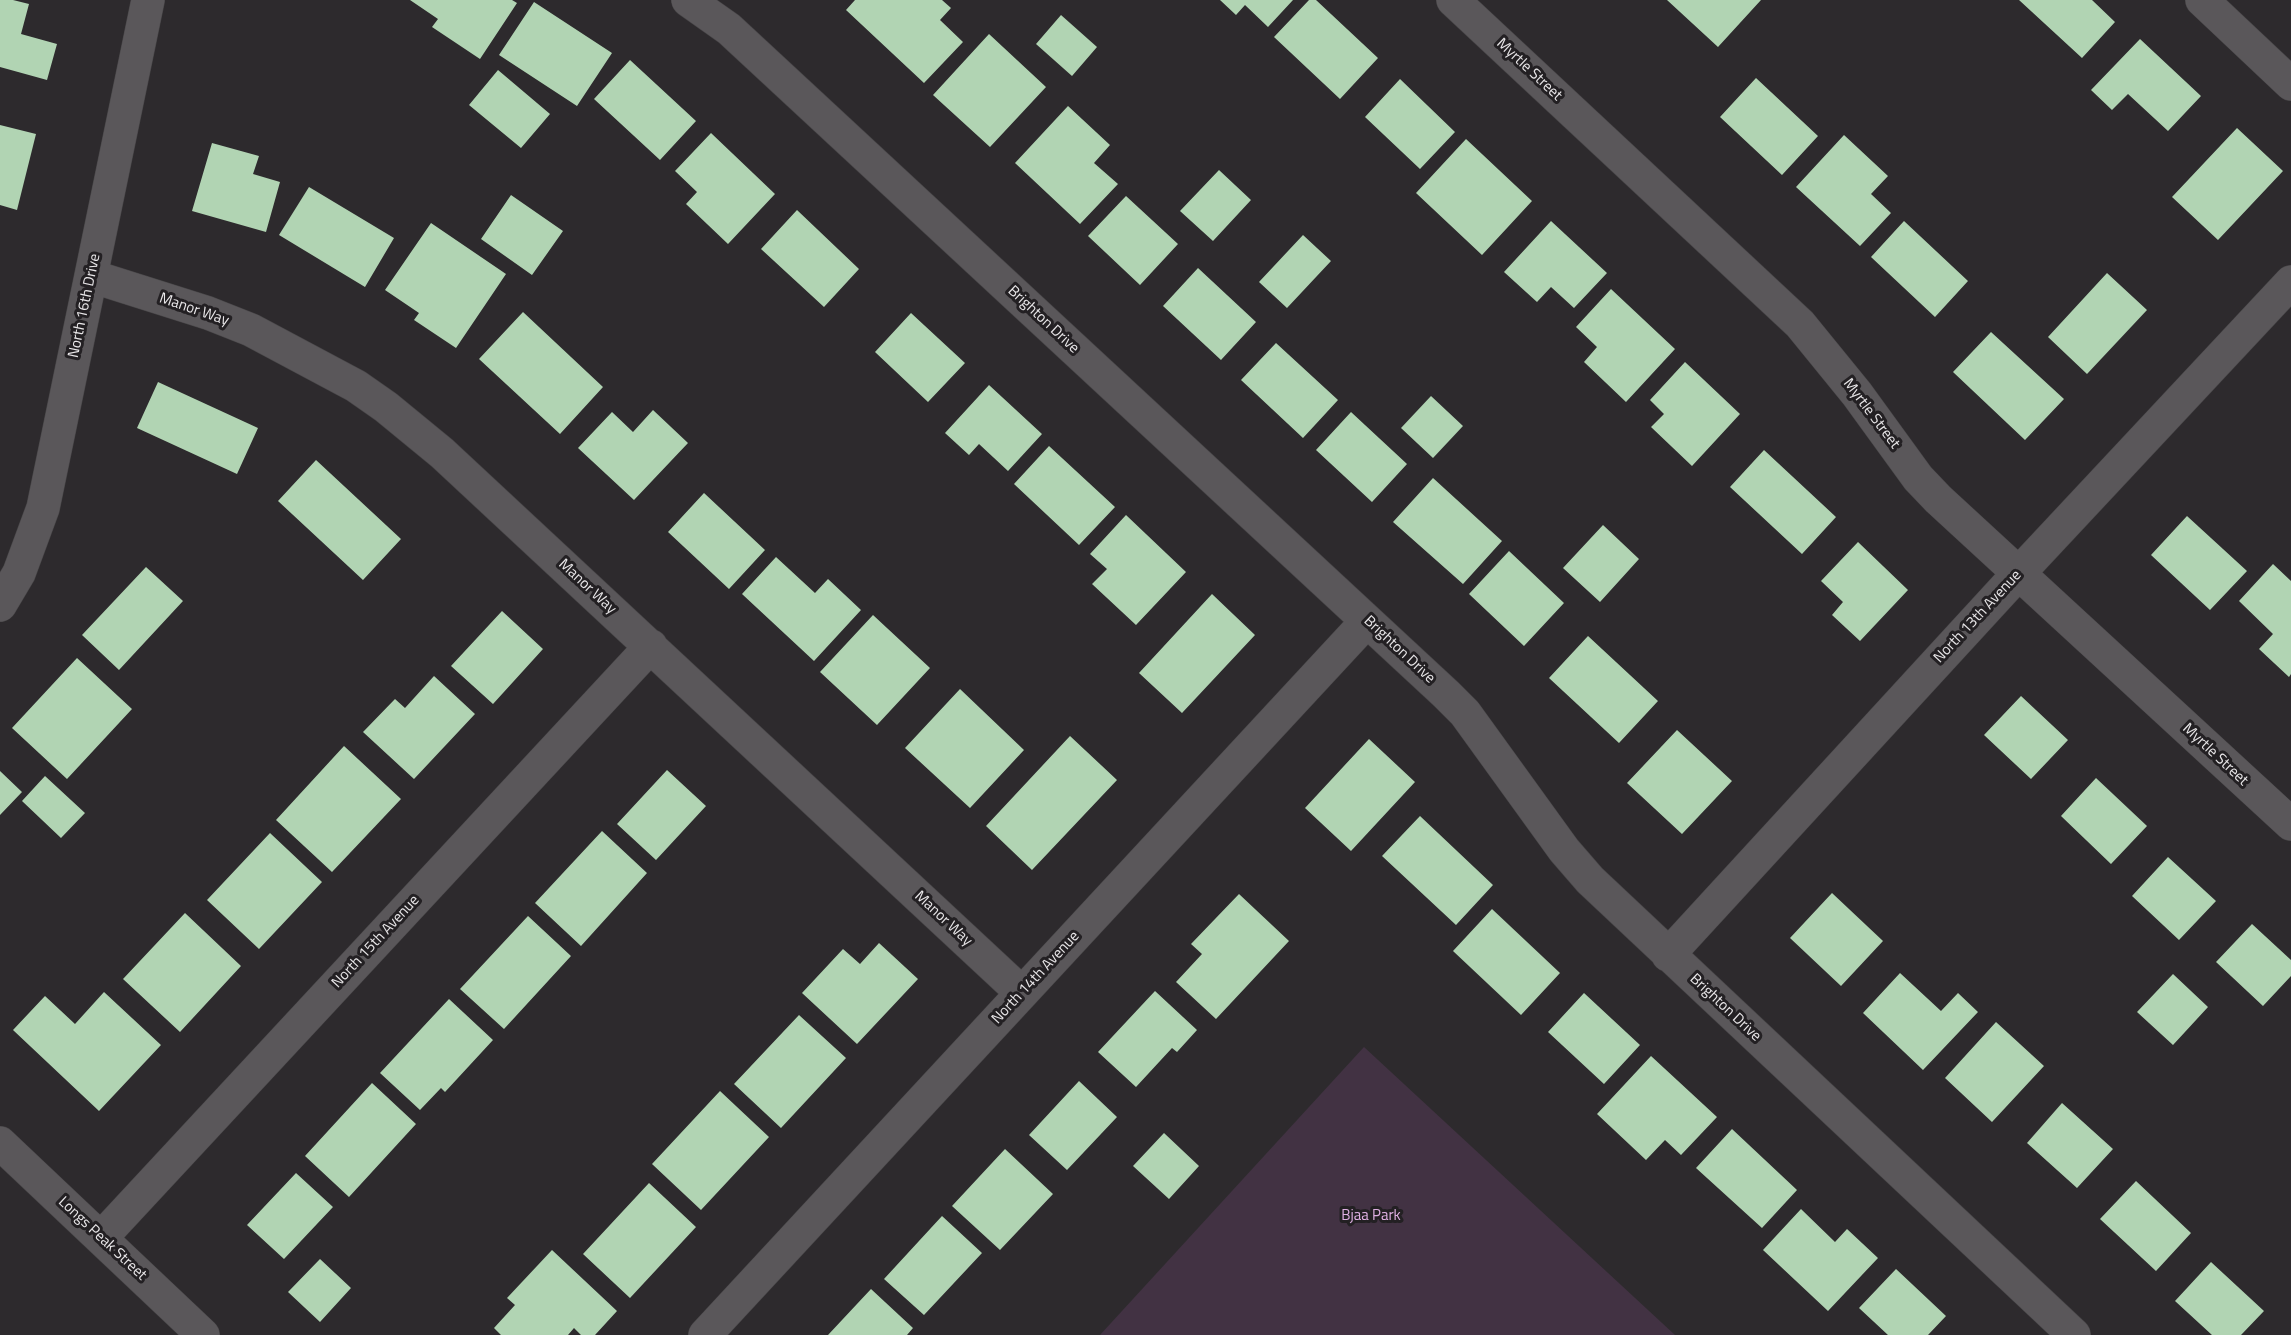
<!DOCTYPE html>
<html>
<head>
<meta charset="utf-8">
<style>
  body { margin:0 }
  canvas { display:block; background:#2d2a2d }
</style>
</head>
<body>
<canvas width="2291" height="1335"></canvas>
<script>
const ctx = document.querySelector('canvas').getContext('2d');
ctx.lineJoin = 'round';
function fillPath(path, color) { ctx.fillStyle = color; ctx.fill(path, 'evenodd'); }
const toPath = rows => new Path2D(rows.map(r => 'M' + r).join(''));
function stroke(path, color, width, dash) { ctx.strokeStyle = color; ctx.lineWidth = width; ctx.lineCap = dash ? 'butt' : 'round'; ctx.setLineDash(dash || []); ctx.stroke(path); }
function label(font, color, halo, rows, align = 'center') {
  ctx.font = font + ' "Titillium Web",sans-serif'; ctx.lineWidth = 6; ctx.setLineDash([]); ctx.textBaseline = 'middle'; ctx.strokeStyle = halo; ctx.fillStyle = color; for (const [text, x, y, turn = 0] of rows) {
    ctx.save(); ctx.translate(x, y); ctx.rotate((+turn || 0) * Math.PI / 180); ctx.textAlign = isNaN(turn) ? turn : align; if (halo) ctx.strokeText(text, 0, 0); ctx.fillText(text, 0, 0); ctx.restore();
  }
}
fillPath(toPath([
  [1364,1047,1675,1335,1100,1335]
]), '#423243');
fillPath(toPath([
  [0,0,13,0,29,4,21,34,57,44,47,80,0,67],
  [410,0,512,0,517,3,480,59,432,27,438,19],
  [855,0,942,0,951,8,940,20,963,42,924,83,846,10],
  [1220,0,1293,0,1268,27,1245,5,1236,15],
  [1309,0,1316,0,1378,58,1340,99,1274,37],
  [1667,0,1761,0,1718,47],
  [2019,0,2092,0,2115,22,2082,58],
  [534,2,612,53,577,106,499,55],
  [1061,15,1097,47,1072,76,1036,44],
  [989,34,1046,87,990,147,933,95],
  [2140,39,2201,96,2168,131,2128,94,2112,110,2091,90],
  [630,60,696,121,660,160,594,99],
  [498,70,550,114,521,148,469,105],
  [1756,78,1818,136,1782,175,1720,117],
  [1400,79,1455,132,1420,169,1365,117],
  [1068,106,1110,145,1094,163,1118,184,1080,224,1015,163],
  [0,125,36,134,17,210,0,205],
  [2237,128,2283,171,2218,240,2172,197],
  [711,133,775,194,728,244,686,204,697,192,675,171],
  [1844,135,1888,176,1871,194,1891,213,1860,246,1796,187],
  [1466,139,1532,201,1482,255,1416,193],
  [212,143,259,156,253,174,280,182,266,232,192,211],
  [1219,170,1251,200,1213,241,1180,211],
  [309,187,394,238,365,287,279,235],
  [511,195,563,231,532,275,481,239],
  [1126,196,1178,244,1140,285,1088,236],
  [797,210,859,269,824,307,761,249],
  [1551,221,1607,273,1574,308,1551,287,1537,302,1504,272],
  [1904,221,1968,281,1935,317,1871,257],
  [431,223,506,274,456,348,414,320,419,313,385,290],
  [1303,235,1331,261,1287,308,1259,282],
  [1198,268,1256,322,1221,360,1163,306],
  [2107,273,2147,310,2087,374,2048,337],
  [1611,289,1675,349,1626,402,1584,362,1597,347,1576,327],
  [523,312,603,387,560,434,479,359],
  [911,313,965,363,928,402,875,352],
  [1991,332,2064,399,2025,440,1953,372],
  [1276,343,1338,400,1303,438,1241,380],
  [1685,362,1740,414,1692,466,1651,427,1664,414,1650,400],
  [158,382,258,428,237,474,137,428],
  [989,385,1042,434,1008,471,979,444,969,455,945,433],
  [1431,396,1463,426,1433,458,1401,428],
  [653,410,688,443,634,500,578,448,612,412,633,432],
  [1351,412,1407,464,1372,502,1316,450],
  [1049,446,1115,507,1079,545,1014,484],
  [1764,450,1836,517,1802,554,1730,487],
  [316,460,401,539,363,580,278,501],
  [1433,478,1502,541,1463,584,1393,522],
  [704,493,765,550,729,589,668,532],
  [1126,515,1186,572,1136,625,1092,584,1107,569,1090,554],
  [2187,516,2247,571,2210,610,2151,555],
  [1603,525,1639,559,1600,602,1563,568],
  [1858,542,1908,590,1860,641,1832,615,1843,602,1821,581],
  [1509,551,1564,603,1524,646,1469,594],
  [776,557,815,593,828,579,861,610,814,661,742,594],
  [2273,564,2291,581,2291,674,2289,677,2259,649,2273,634,2239,601],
  [146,567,183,601,119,670,82,635],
  [1212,594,1255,635,1182,713,1139,673],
  [502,611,543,649,493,704,451,666],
  [873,615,930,668,877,725,820,672],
  [1588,636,1658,701,1619,743,1549,678],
  [77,658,132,709,67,779,12,728],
  [434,676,475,714,414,779,363,732,395,699,405,708],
  [960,689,1024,750,970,808,905,748],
  [2021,696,2068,740,2031,779,1984,735],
  [1677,730,1732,781,1682,834,1627,783],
  [1070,736,1117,780,1032,870,986,826],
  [1369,739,1415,782,1351,851,1305,808],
  [344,746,401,799,332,872,276,820],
  [667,770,706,806,656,860,617,824],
  [0,771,22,792,0,815],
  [45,776,85,813,61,838,22,801],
  [2096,778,2147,826,2111,864,2061,816],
  [1420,816,1493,885,1456,925,1382,856],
  [602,831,647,873,581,946,535,903],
  [270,833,322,882,259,949,207,900],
  [2168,857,2216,901,2179,940,2132,896],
  [1832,893,1883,941,1841,986,1790,938],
  [1239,894,1289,941,1216,1019,1176,982,1202,954,1191,944],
  [1492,909,1560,973,1521,1015,1453,951],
  [185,913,241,966,180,1032,123,979],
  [528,916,571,956,504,1029,460,989],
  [2252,924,2291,960,2291,976,2263,1006,2216,962],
  [879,943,918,979,857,1044,802,993,843,949,860,964],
  [1900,973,1941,1011,1958,993,1978,1012,1923,1070,1863,1013],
  [2173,974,2208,1007,2173,1045,2137,1012],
  [1155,991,1197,1030,1177,1052,1172,1048,1136,1087,1098,1052],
  [104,992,161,1045,99,1111,13,1030,45,996,75,1024],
  [1584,993,1640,1045,1604,1084,1548,1032],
  [449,999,493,1040,445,1092,441,1088,420,1110,380,1073],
  [799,1015,846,1058,781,1128,734,1084],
  [1996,1022,2044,1066,1992,1122,1945,1078],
  [1651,1056,1717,1117,1681,1155,1665,1140,1646,1160,1597,1114],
  [1079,1081,1117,1117,1067,1170,1029,1135],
  [372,1083,416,1124,349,1197,305,1156],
  [720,1091,769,1137,701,1210,652,1164],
  [2062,1103,2113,1149,2077,1188,2027,1143],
  [1732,1129,1797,1190,1762,1228,1696,1168],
  [1164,1133,1199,1166,1169,1199,1133,1166],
  [1005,1149,1053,1194,1000,1250,952,1206],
  [296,1173,333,1207,284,1259,247,1225],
  [2136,1181,2191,1233,2156,1271,2100,1219],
  [649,1183,696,1227,630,1298,583,1254],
  [1801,1209,1835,1242,1847,1229,1878,1258,1828,1311,1763,1250],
  [942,1216,982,1253,924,1315,884,1279],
  [552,1250,617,1311,595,1335,581,1335,574,1328,568,1335,501,1335,494,1328,515,1305,507,1298],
  [320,1259,351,1288,320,1322,288,1292],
  [2211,1262,2264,1311,2241,1335,2212,1335,2175,1301],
  [1896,1269,1946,1316,1928,1335,1888,1335,1859,1308],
  [871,1289,913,1328,907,1335,828,1335]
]), '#b1d4b3');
const minor = toPath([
  [688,0,729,29,1446,694,1465,713,1564,850,1590,880,2074,1335],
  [1453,0,1800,324,1857,394,1918,478,1938,499,2291,824],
  [2202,0,2291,84],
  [91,276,208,313,251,330,356,386,386,407,442,453,1022,993],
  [0,605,19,573,43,508,148,0],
  [1668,955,2018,574,2291,282],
  [0,1143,203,1335],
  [101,1238,651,646],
  [705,1335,1367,621]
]);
stroke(minor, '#484648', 34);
stroke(minor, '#5a575a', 33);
label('15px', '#e9e7e9', '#232023', [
  ["Myrtle Street",1529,70,43],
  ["North 16th Drive",85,306,-78],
  ["Manor Way",194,310,19],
  ["Brighton Drive",1043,320,43],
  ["Myrtle Street",1871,414,53],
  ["Manor Way",587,587,43],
  ["North 13th Avenue",1978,617,-47],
  ["Brighton Drive",1399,650,43],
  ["Myrtle Street",2215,755,43],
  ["Manor Way",943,919,43],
  ["North 15th Avenue",376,942,-47],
  ["North 14th Avenue",1036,978,-47],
  ["Brighton Drive",1725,1008,43],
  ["Longs Peak Street",102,1239,43]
]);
label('15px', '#deafe2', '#232023', [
  ["Bjaa Park",1371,1216]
]);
</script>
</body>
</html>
